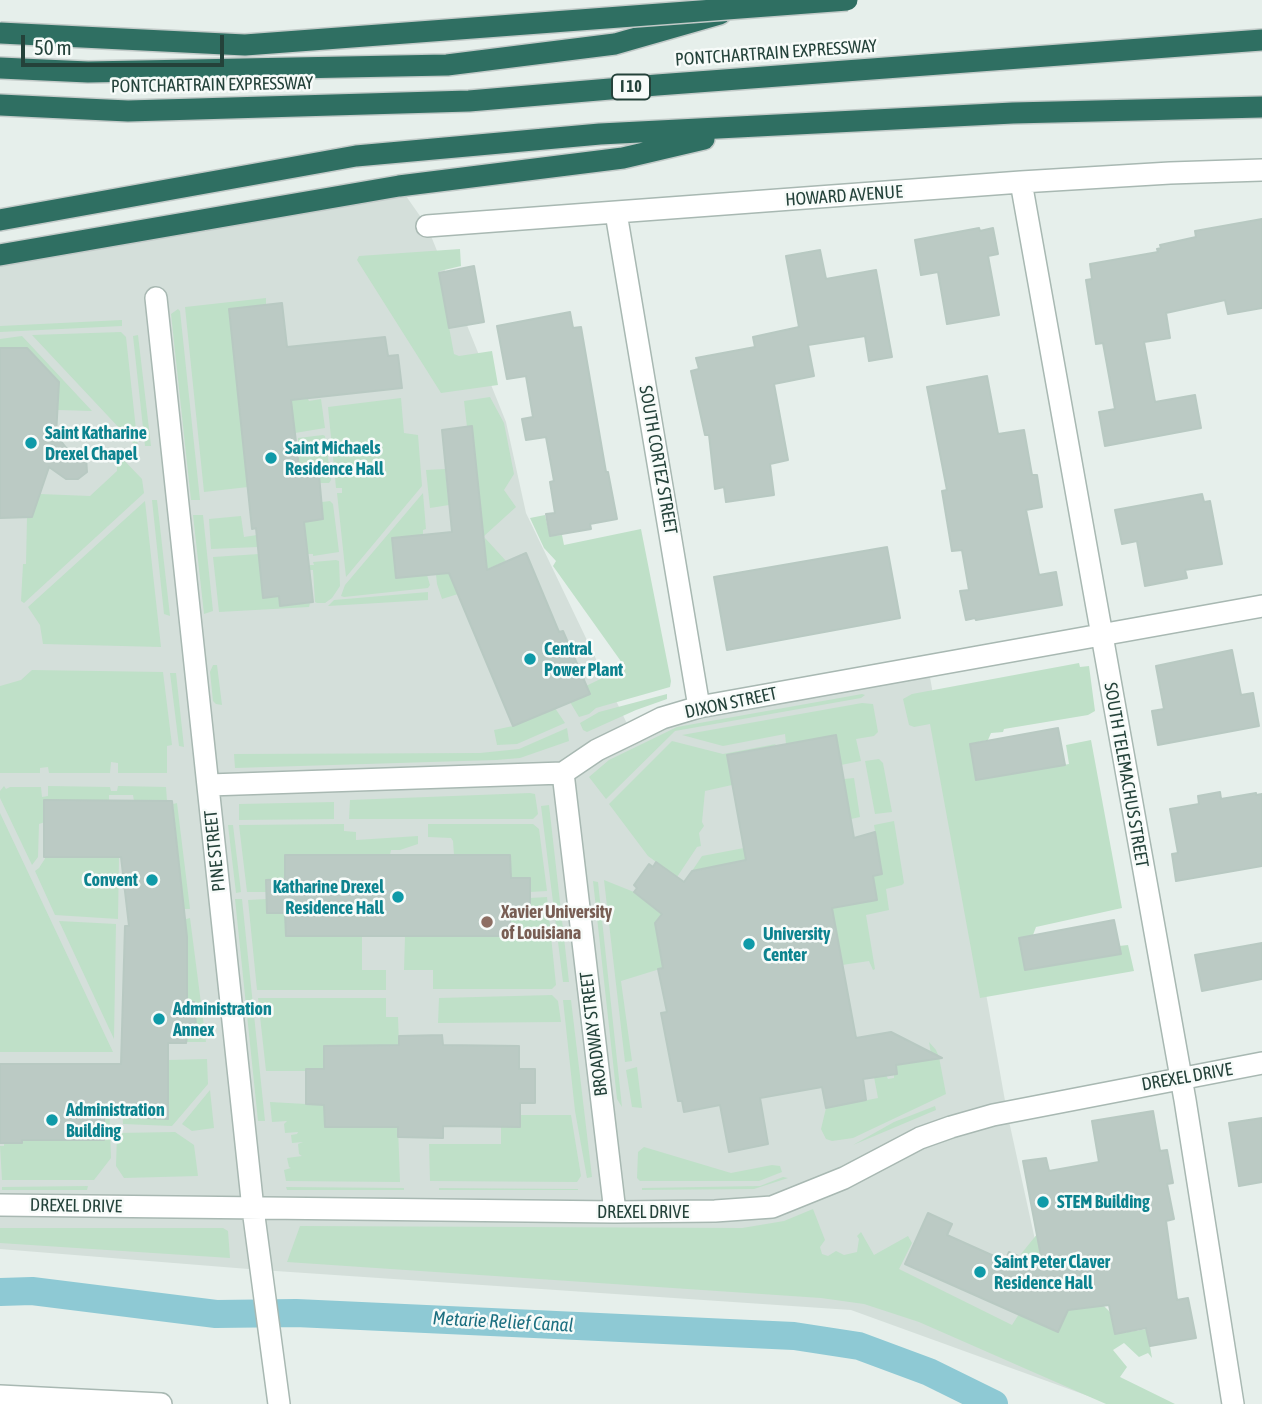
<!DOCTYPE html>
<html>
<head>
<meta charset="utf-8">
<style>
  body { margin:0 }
  #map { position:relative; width:1262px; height:1404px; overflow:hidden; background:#e6efeb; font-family:"Asap Condensed",sans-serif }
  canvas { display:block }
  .scale { position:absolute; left:21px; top:35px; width:203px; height:32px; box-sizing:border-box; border:4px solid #24423a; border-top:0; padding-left:9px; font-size:21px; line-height:24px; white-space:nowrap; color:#24423a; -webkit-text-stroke:5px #f7fbf9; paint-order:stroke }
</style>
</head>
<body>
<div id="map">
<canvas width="1262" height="1404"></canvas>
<div class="scale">50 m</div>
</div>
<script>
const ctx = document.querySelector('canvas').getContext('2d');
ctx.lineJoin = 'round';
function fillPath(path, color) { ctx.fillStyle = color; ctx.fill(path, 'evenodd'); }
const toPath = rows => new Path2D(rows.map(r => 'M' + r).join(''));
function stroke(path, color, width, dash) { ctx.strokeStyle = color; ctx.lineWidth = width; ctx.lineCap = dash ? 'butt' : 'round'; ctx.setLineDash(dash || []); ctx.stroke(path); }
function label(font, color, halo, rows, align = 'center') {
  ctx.font = font + ' "Asap Condensed",sans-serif'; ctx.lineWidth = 5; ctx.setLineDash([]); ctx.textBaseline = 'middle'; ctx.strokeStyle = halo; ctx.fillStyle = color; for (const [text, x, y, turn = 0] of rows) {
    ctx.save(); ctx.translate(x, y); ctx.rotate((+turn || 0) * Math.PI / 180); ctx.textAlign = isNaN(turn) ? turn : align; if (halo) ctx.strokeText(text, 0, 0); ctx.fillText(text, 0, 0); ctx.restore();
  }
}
fillPath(toPath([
  [399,186,427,226,506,422,526,513,631,732,928,666,1007,1112,1037,1249,1102,1401,851,1310,261,1270,0,1249,0,255]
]), '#d4dfda');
fillPath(toPath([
  [460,249,461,266,440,271,439,273,454,354,459,356,492,351,498,385,441,393,357,260,359,256],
  [266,298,266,305,229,309,248,487,204,492,185,307],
  [178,309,180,311,200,500,191,500,171,314],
  [122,320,122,326,0,332,0,326],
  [121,332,126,337,138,448,32,335],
  [138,335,151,446,145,446,133,336],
  [22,336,92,411,58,410,59,382,27,348,0,348,0,339],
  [490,397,504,423,514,474,504,490,516,507,484,536,472,427,467,427,464,401],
  [401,398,404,433,418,435,422,486,346,577,337,493,342,493,342,488,336,488,328,407],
  [308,399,309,401,321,399,325,428,295,433,291,400],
  [323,435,325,436,331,480,329,483,320,483,318,465,299,467,298,438],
  [116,452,142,479,144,493,24,603,21,601,23,564,26,564,27,517,40,494,90,496,117,471],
  [445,469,449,505,430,508,426,470],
  [423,493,426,529,423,530,423,535,392,539,396,578,427,575,430,585,428,588,344,597,341,596,345,585],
  [152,500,157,500,170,616,164,614],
  [145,501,161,647,43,644,40,625,28,607],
  [330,501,333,504,339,552,313,556,313,554,308,554,304,522,323,519,322,502],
  [193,515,203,515,213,611,204,614],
  [545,515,550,536,562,535,564,545,641,529,671,681,670,687,596,708,589,714,579,717,570,702,586,686,625,667,553,566,556,561,544,548,530,518],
  [241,516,244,537,257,535,258,547,211,549,209,519],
  [432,537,455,554,485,552,485,538,506,561,454,583,458,594,442,599,437,584],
  [259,554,279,596,280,606,310,603,309,607,219,612,213,557],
  [336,560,339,561,340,586,332,598,325,603,317,603,315,602,313,570,309,570,309,565,314,565,313,562],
  [428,592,428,600,328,606,334,600],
  [1079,663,1080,667,1089,666,1095,711,1088,715,1004,729,1003,732,991,733,988,740,970,744,976,780,1069,764,1066,745,1091,740,1122,908,1036,927,1033,935,1019,939,1025,970,1120,954,1119,946,1128,945,1134,971,980,998,930,724,914,727,909,725,903,699,912,694],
  [213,665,217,665,222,705,216,704,213,701,210,672],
  [32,670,163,672,172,745,167,746,167,773,118,773,118,763,111,762,110,773,49,773,48,767,40,768,40,773,0,773,0,686,21,680],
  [170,673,176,673,184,747,179,746],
  [667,694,667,699,636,710,587,732,583,730,580,723,599,712],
  [862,694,865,695,861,698,675,731,606,799,589,777,609,760,677,727],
  [862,703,873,704,878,732,874,736,856,739,861,761,841,765,786,744,785,734,723,746,682,735],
  [555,708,565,723,517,744,497,745,494,730,513,726],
  [567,728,569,741,520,758,496,760,235,768,234,754,480,753,519,749],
  [672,741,723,754,776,744,732,785,705,791,702,822,704,826,699,833,701,846,697,847,677,877,648,856,609,804],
  [879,759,883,763,892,812,875,814,865,761],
  [854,778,860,817,851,819,844,779],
  [4,786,6,789,10,787,41,787,42,797,48,796,48,786,110,787,111,791,117,791,118,786,166,787,167,801,134,801,133,795,109,795,109,801,39,824,38,857,32,865,0,798,0,791],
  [530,793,535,794,538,814,533,819,349,819,350,800],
  [334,802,334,819,239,820,239,804],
  [177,803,190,909,184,909,173,804],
  [549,805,569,982,563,982,541,806],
  [0,813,113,1052,0,1052],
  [894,821,904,883,902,885,886,889,889,910,866,915,875,969,873,970,869,961,842,965,832,908,877,900,873,876,882,874,874,825],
  [344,824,344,831,356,832,356,840,418,836,418,844,400,850,391,850,390,855,285,879,267,880,267,892,247,892,239,825],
  [428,824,533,824,539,829,547,891,530,892,530,878,511,878,454,855,453,841,451,838,428,837],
  [228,825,233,825,241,892,236,893],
  [744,848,746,860,692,871,702,856],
  [46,857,119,857,118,919,55,915,35,871,39,868],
  [604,880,634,892,662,914,656,923,663,968,621,981,632,1061,625,1062],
  [593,881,598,882,622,1107,617,1099],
  [547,897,556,985,552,989,433,989,433,970,404,970,405,936,510,936,510,913,530,898],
  [235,899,242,899,265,1121,258,1121],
  [267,899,267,913,285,913,286,936,362,936,362,970,386,970,386,990,257,990,248,900],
  [190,918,206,1042,186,1042,187,931,164,925],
  [59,921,116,924,114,1039],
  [552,995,558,1001,561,1022,438,1023,439,998],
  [258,998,386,998,386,1017,398,1017,399,1045,325,1046,324,1069,306,1071,266,1071],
  [563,1000,571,1000,592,1177,587,1178,575,1111],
  [929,1042,936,1050,939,1057,946,1094,853,1138,832,1141,826,1139,821,1129,826,1108,878,1098,874,1077,886,1075,888,1079,894,1078,894,1074,897,1073,896,1065,932,1060],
  [207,1059,208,1084,172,1126,123,1124,122,1106,137,1118,168,1119,168,1060],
  [637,1067,642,1108,632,1107,626,1070],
  [210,1090,214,1128,192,1131,182,1124],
  [104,1099,109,1099,111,1158,94,1180,2,1180,0,1146,4,1146,4,1143,21,1143,22,1140,104,1140],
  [270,1102,324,1105,326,1127,398,1127,400,1182,286,1181,284,1170,291,1168,289,1167,287,1158,302,1156,299,1154,298,1144,303,1142,292,1143,291,1135,297,1134,298,1132,285,1133,284,1124,287,1121,272,1122],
  [935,1106,936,1110,853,1145,894,1122],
  [520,1115,571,1115,581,1176,577,1182,430,1181,429,1144,501,1144,501,1127],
  [175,1132,194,1145,198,1176,124,1178,116,1166,117,1133],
  [644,1147,731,1173,772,1165,780,1166,782,1172,759,1181,640,1181,637,1178,638,1152],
  [783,1177,788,1178,754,1189,642,1190,642,1188,760,1186],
  [88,1186,87,1190,2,1190,2,1187],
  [286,1187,404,1188,404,1190,287,1190],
  [439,1188,578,1189,578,1190,439,1190],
  [813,1209,825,1240,820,1247,822,1254,828,1256,836,1251,844,1255,857,1252,859,1239,857,1236,861,1232,874,1255,908,1236,912,1243,899,1269,1012,1325,1019,1314,1024,1268,1028,1260,1021,1254,1038,1233,1079,1308,1104,1306,1110,1312,1115,1334,1147,1329,1152,1358,1148,1353,1139,1357,1124,1343,1113,1350,1127,1367,1120,1377,1175,1404,1106,1404,919,1322,864,1304,821,1298,287,1262,300,1226,742,1228,784,1221],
  [0,1228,223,1228,228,1231,230,1258,0,1243]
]), '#bfe0c8');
stroke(toPath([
  [0,1292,32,1291,216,1314,296,1313,794,1336,859,1346,929,1372,994,1404]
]), '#8ec9d4', 28);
const building = toPath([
  [1262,219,1262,308,1228,314,1225,300,1166,313,1170,338,1144,342,1155,402,1195,395,1201,428,1105,446,1099,412,1115,409,1103,343,1096,344,1086,280,1092,279,1090,264,1158,252,1157,249,1161,248,1160,245,1196,237,1195,231,1262,219],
  [979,228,980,231,993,228,998,254,988,256,999,315,947,324,938,272,921,275,915,240,979,228],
  [820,250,826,279,876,270,892,357,869,361,865,336,808,345,814,376,774,384,788,460,770,464,774,495,726,502,724,487,715,489,709,435,705,435,691,371,699,369,696,358,755,347,753,337,799,327,786,256,820,250],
  [474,266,484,322,449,328,439,273,474,266],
  [282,303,287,347,385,337,388,356,398,355,402,388,291,400,299,467,318,464,323,519,304,522,313,602,280,606,279,596,263,598,256,528,252,529,229,309,282,303],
  [570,312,573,328,581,327,606,472,608,472,617,519,590,524,591,529,550,536,546,514,555,513,550,482,554,481,546,437,526,440,522,419,533,417,526,376,507,379,497,326,570,312],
  [0,348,27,348,59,382,56,435,68,450,80,451,86,457,87,472,78,479,66,479,49,467,32,517,0,518,0,348],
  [987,376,998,434,1024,430,1032,475,1037,475,1042,507,1026,510,1039,575,1056,572,1062,605,976,620,975,618,966,620,960,591,969,590,962,550,952,551,942,491,947,490,927,387,987,376],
  [472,426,487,570,526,553,559,632,563,631,590,694,513,726,449,573,396,578,392,538,452,532,442,430,472,426],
  [1202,494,1204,502,1210,501,1222,564,1185,570,1187,578,1145,586,1137,541,1122,544,1115,510,1202,494],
  [887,547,900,618,727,650,714,577,887,547],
  [1232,650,1241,695,1253,693,1259,726,1158,745,1152,711,1164,709,1156,666,1232,650],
  [1058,728,1065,765,976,780,970,744,1058,728],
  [836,735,854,838,875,832,882,874,873,876,877,900,832,908,856,1038,891,1032,942,1058,896,1065,897,1074,863,1079,866,1100,826,1108,822,1087,760,1098,768,1144,729,1152,720,1105,684,1112,682,1101,678,1101,661,1013,667,1012,658,969,663,968,655,923,662,914,634,892,637,888,634,885,649,864,653,867,656,862,684,882,692,871,746,860,727,755,836,735],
  [1220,792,1221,799,1256,793,1256,795,1262,794,1262,866,1176,881,1172,854,1178,853,1170,809,1199,804,1198,796,1220,792],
  [44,800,172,801,187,937,187,1002,194,1002,197,1037,187,1037,186,1043,168,1043,168,1119,104,1116,104,1140,22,1140,22,1143,0,1143,0,1064,121,1064,125,926,129,926,121,857,44,857,44,800],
  [285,855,510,855,511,878,530,878,530,913,510,913,510,936,286,936,285,913,267,913,266,880,285,879,285,855],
  [1114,920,1121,954,1025,970,1019,938,1114,920],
  [1262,943,1262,979,1202,991,1195,955,1262,943],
  [442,1035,443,1045,519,1046,519,1069,535,1069,535,1103,520,1103,520,1127,443,1126,443,1138,398,1137,398,1127,325,1127,324,1105,306,1104,306,1069,324,1069,324,1046,399,1045,399,1036,442,1035],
  [1153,1111,1160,1151,1167,1150,1173,1183,1167,1184,1174,1219,1166,1221,1177,1300,1188,1298,1196,1338,1150,1346,1146,1328,1115,1334,1109,1305,1068,1310,1058,1332,905,1264,928,1213,952,1224,947,1235,1005,1261,1009,1252,1043,1267,1023,1161,1046,1158,1049,1171,1099,1162,1092,1121,1153,1111],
  [1262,1118,1262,1182,1239,1186,1229,1123,1262,1118]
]);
fillPath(building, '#bbcac4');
stroke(building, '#b8c9c2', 2);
const minor = toPath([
  [1021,182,1185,1100,1233,1404],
  [616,213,699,707],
  [427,226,1021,182,1170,173,1262,170],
  [156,298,253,1209,279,1404],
  [563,773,615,1212],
  [209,785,563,773,597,750,632,733,662,718,699,707,1262,606],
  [0,1205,615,1212,715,1211,772,1207,844,1178,920,1138,951,1127,993,1115,1262,1063]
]);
const tertiary = toPath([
  [0,1396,161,1404]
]);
const motorway = toPath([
  [0,68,88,72,447,65,615,44,720,14],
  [0,105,128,111,469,101,657,85,1262,40],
  [0,220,356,156,600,134,1013,113,1262,107],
  [0,255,399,186,623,158,704,139]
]);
stroke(minor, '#a8b8b2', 24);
stroke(tertiary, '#a8b8b2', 24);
stroke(motorway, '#c2cac8', 24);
stroke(minor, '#fff', 21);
stroke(tertiary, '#fff', 21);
stroke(motorway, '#2f6f62', 21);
const motorwayBridge = toPath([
  [0,33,245,45,847,0]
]);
stroke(motorwayBridge, '#c2cac8', 24, []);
stroke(motorwayBridge, '#2f6f62', 21);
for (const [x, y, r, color] of [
  [31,443,7,"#0f9aa8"],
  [271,458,7,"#0f9aa8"],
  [530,659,7,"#0f9aa8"],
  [152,880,7,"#0f9aa8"],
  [398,897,7,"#0f9aa8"],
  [487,922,7,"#8d6e63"],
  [749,944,7,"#0f9aa8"],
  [159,1019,7,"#0f9aa8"],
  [52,1120,7,"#0f9aa8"],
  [1043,1202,7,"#0f9aa8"],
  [980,1272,7,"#0f9aa8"]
]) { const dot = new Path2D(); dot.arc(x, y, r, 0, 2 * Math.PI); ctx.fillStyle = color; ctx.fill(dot); stroke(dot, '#f7fbf9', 2.5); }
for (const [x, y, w] of [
  [631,87,38]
]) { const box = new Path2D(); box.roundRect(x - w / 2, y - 12.5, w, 25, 5); ctx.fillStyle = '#f7fbf9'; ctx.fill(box); stroke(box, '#24423a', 2); }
label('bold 16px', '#24423a', null, [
  ["I 10",631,87]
]);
label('18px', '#24423a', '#f7fbf9', [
  ["PONTCHARTRAIN EXPRESSWAY",776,53,-4],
  ["PONTCHARTRAIN EXPRESSWAY",212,85,-1],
  ["HOWARD AVENUE",844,196,-4],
  ["SOUTH CORTEZ STREET",658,460,80],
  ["DIXON STREET",731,703,-12],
  ["SOUTH TELEMACHUS STREET",1126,775,80],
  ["PINE STREET",215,851,-96],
  ["BROADWAY STREET",594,1034,-97],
  ["DREXEL DRIVE",1187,1077,-10],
  ["DREXEL DRIVE",76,1206,1],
  ["DREXEL DRIVE",643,1212]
]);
label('bold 18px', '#0d838f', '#f7fbf9', [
  ["Saint Katharine",45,433],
  ["Drexel Chapel",45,454],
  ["Saint Michaels",285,448],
  ["Residence Hall",285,469],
  ["Central",544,649],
  ["Power Plant",544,670],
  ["Convent",138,880,"right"],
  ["Katharine Drexel",384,887,"right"],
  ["Residence Hall",384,908,"right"],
  ["University",763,934],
  ["Center",763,955],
  ["Administration",173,1009],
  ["Annex",173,1030],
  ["Administration",66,1110],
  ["Building",66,1131],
  ["STEM Building",1057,1202],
  ["Saint Peter Claver",994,1262],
  ["Residence Hall",994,1283]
], 'left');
label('bold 18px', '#785e54', '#f7fbf9', [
  ["Xavier University",501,912],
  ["of Louisiana",501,933]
], 'left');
label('italic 19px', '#1c6f80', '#f7fbf9', [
  ["Metarie Relief Canal",503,1322,3]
]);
</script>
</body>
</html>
